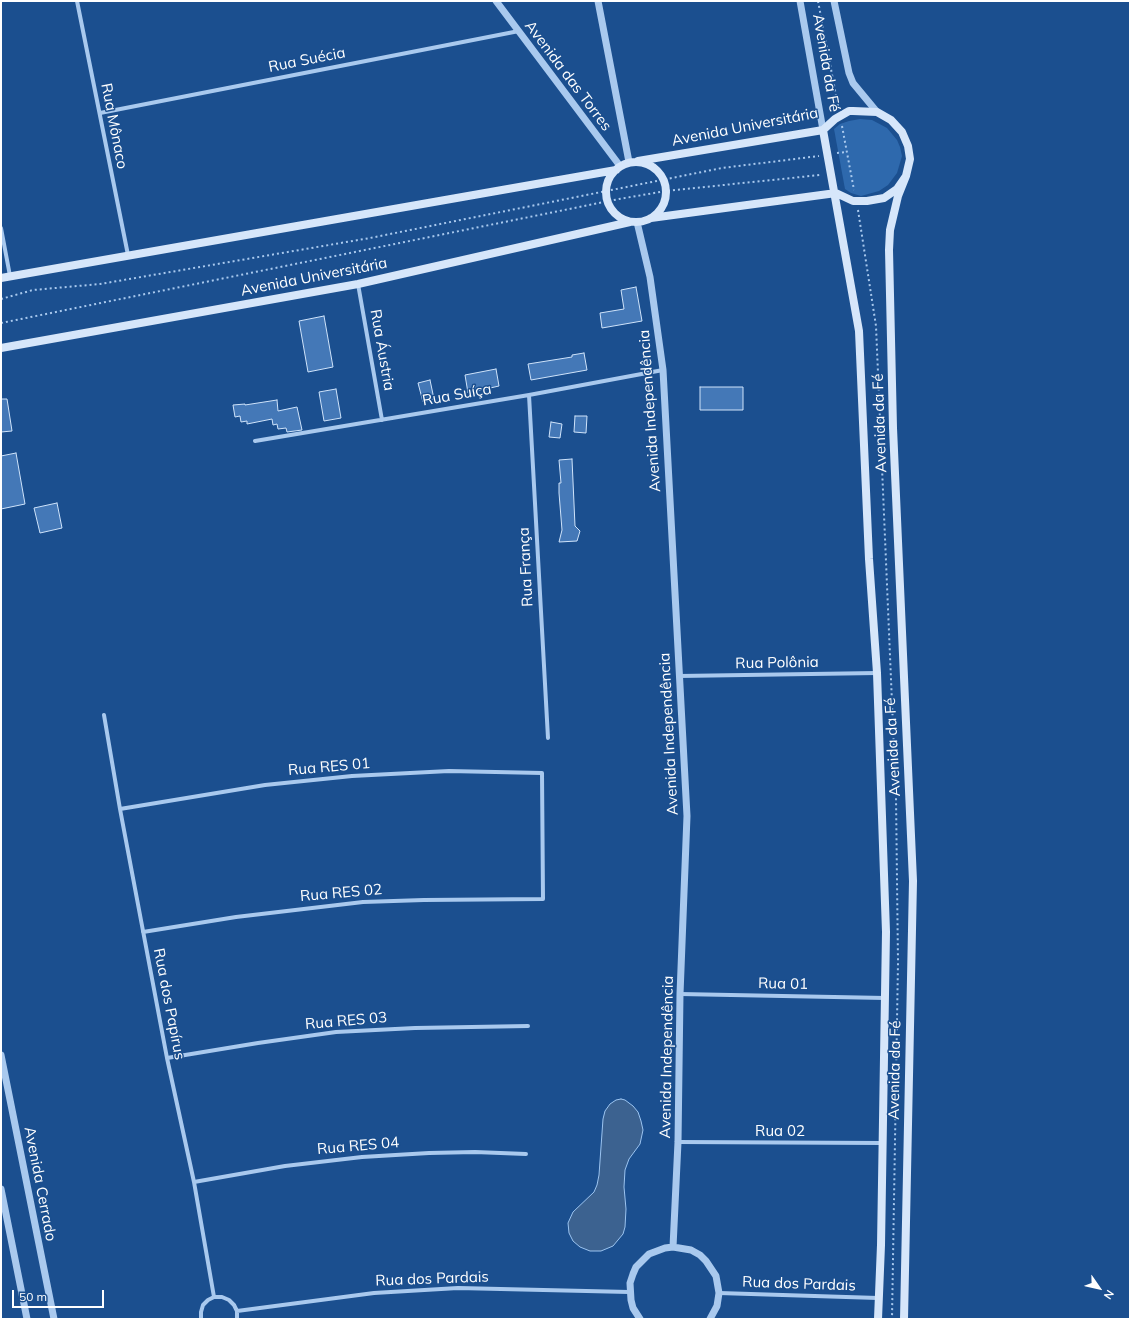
<!DOCTYPE html>
<html>
<head>
<meta charset="utf-8">
<style>
  body { margin:0 }
  #map { position:relative; width:1131px; height:1320px; overflow:hidden; background:#1b4f8f; font-family:Mulish,sans-serif }
  canvas { display:block }
  .frame { position:absolute; inset:0; border:2px solid #fff; pointer-events:none }
  .north { position:absolute; left:1079px; top:1268px; width:40px; height:40px; -webkit-text-stroke:3px #1b4f8f; paint-order:stroke; rotate:124deg; font-size:11px; font-weight:700; line-height:16px; text-align:center; color:#fff }
  .north::after { content:''; display:block; margin:auto; width:14px; height:18px; background:#fff; clip-path:polygon(50% 0,100% 100%,50% 72%,0 100%) }
  .scale { position:absolute; left:12px; top:1290px; width:92px; height:18px; box-sizing:border-box; border:2px solid #fff; border-top:0; padding-left:5px; font-size:12px; line-height:14px; white-space:nowrap; color:#fff; -webkit-text-stroke:3px #1b4f8f; paint-order:stroke }
</style>
</head>
<body>
<div id="map">
<canvas width="1131" height="1320"></canvas>
<div class="frame"></div>
<div class="north">N</div>
<div class="scale">50 m</div>
</div>
<script>
const ctx = document.querySelector('canvas').getContext('2d');
ctx.lineJoin = 'round';
function fillPath(path, color) { ctx.fillStyle = color; ctx.fill(path, 'evenodd'); }
const toPath = rows => new Path2D(rows.map(r => 'M' + r).join(''));
function stroke(path, color, width, dash) { ctx.strokeStyle = color; ctx.lineWidth = width; ctx.lineCap = dash ? 'butt' : 'round'; ctx.setLineDash(dash || []); ctx.stroke(path); }
function label(font, color, halo, rows, align = 'center') {
  ctx.font = font + ' Mulish,sans-serif'; ctx.lineWidth = 3; ctx.setLineDash([]); ctx.textBaseline = 'middle'; ctx.strokeStyle = halo; ctx.fillStyle = color; for (const [text, x, y, turn = 0] of rows) {
    ctx.save(); ctx.translate(x, y); ctx.rotate((+turn || 0) * Math.PI / 180); ctx.textAlign = isNaN(turn) ? turn : align; if (halo) ctx.strokeText(text, 0, 0); ctx.fillText(text, 0, 0); ctx.restore();
  }
}
fillPath(toPath([
  [860,119,872,120,887,128,897,140,900,147,902,156,897,173,888,185,879,191,861,196,851,193,845,189,834,129,840,124,849,121]
]), '#2e69ad');
const water = toPath([
  [621,1099,625,1100,633,1106,638,1112,641,1121,643,1130,640,1144,629,1159,625,1170,624,1187,626,1209,625,1227,623,1234,613,1246,601,1251,590,1251,580,1247,573,1241,569,1233,568,1223,573,1212,594,1192,597,1185,599,1175,603,1119,605,1111,610,1104,616,1100,621,1099]
]);
fillPath(water, '#3c6290');
stroke(water, '#9cc4f0', 1);
const building = toPath([
  [636,287,642,321,602,328,600,313,624,309,621,290,636,287],
  [324,316,333,367,308,372,299,321,324,316],
  [584,353,587,370,531,380,528,364,572,357,572,355,584,353],
  [496,369,499,386,468,393,465,375,496,369],
  [430,380,434,399,423,402,418,383,430,380],
  [700,387,743,387,743,410,700,410,700,387],
  [336,389,341,418,324,421,319,392,336,389],
  [1,399,7,399,12,431,1,432,1,399],
  [277,400,278,411,297,407,302,430,287,432,286,428,278,429,277,424,273,425,272,419,247,424,247,421,241,422,240,416,235,417,233,405,245,404,245,405,277,400],
  [575,416,587,416,586,433,574,432,575,416],
  [551,422,562,424,560,438,549,437,551,422],
  [16,453,25,504,1,509,1,456,16,453],
  [572,459,575,526,580,531,577,541,559,542,562,530,559,493,559,483,561,483,559,460,572,459],
  [57,503,62,528,40,533,34,508,57,503]
]);
fillPath(building, '#4478b7');
stroke(building, '#cfe3fa', 1);
stroke(toPath([
  [818,1,838,106],
  [842,126,854,190],
  [837,153,847,152],
  [858,210,876,326,896,797,898,962,892,1319],
  [1,299,33,290,100,284,370,238,722,168,819,156],
  [1,323,619,199,666,191,820,175]
]), '#a9c9ee', 2, [2, 3]);
stroke(toPath([
  [77,1,128,255],
  [100,113,519,31],
  [1,228,10,276],
  [358,284,382,420],
  [529,395,548,738],
  [255,441,529,395,663,370],
  [679,676,877,673],
  [104,715,120,809,167,1058,194,1182,214,1297],
  [120,809,265,785,352,776,449,771,542,773,543,899,424,900,363,902,236,917,143,932],
  [680,994,885,998],
  [167,1058,258,1043,336,1032,415,1028,528,1026],
  [678,1142,882,1143],
  [194,1182,285,1166,362,1157,429,1153,475,1152,526,1154],
  [719,1293,878,1298],
  [237,1311,374,1293,458,1288,629,1292],
  [201,1319,201,1312,203,1305,208,1300,214,1297,222,1297,229,1300,234,1305,237,1311,237,1319]
]), '#a9c9ee', 4);
stroke(toPath([
  [496,1,620,166],
  [598,1,629,162],
  [800,1,823,130],
  [834,1,849,73,853,83,877,112],
  [637,222,650,277,663,370,687,816,680,994,678,1142,673,1247],
  [1,1055,54,1319],
  [1,1189,27,1319],
  [640,1319,633,1308,631,1300,630,1283,633,1274,636,1267,649,1254,665,1248,673,1247,691,1250,700,1255,706,1261,716,1276,719,1293,717,1306,710,1319]
]), '#a9c9ee', 7);
stroke(toPath([
  [823,130,859,331,869,559,877,673,886,932,881,1245,878,1319],
  [638,161,823,130,835,119,849,111,853,111,877,112,891,120,902,132,908,146,910,159,906,176,897,189,884,198,867,201,853,201,836,193,651,218],
  '606 192a30 30 0 1 1 60 0a30 30 0 1 1-60 0Z',
  [1,278,616,170],
  [1,348,358,284,630,222],
  [904,1319,913,881,893,428,889,250,890,230,898,196,906,176]
]), '#d6e6fa', 8);
label('15px', '#fff', '#1b4f8f', [
  ["Rua Suécia",307,60,-11],
  ["Avenida da Fé",826,63,80],
  ["Avenida das Torres",568,76,53],
  ["Rua Mônaco",114,126,79],
  ["Avenida Universitária",745,127,-11],
  ["Avenida Universitária",314,277,-11],
  ["Rua Áustria",382,350,80],
  ["Rua Suíça",457,395,-10],
  ["Avenida Independência",650,411,-94],
  ["Avenida da Fé",880,423,-92],
  ["Rua França",526,567,-93],
  ["Rua Polônia",777,663,-1],
  ["Avenida Independência",669,734,-93],
  ["Avenida da Fé",893,747,-93],
  ["Rua RES 01",329,767,-5],
  ["Rua RES 02",341,893,-5],
  ["Rua 01",783,984,1],
  ["Rua dos Papírus",169,1004,79],
  ["Rua RES 03",346,1021,-5],
  ["Avenida Independência",667,1057,-89],
  ["Avenida da Fé",895,1070,-89],
  ["Rua 02",780,1131],
  ["Rua RES 04",358,1146,-5],
  ["Avenida Cerrado",40,1184,79],
  ["Rua dos Pardais",432,1279,-2],
  ["Rua dos Pardais",799,1284,2]
]);
</script>
</body>
</html>
